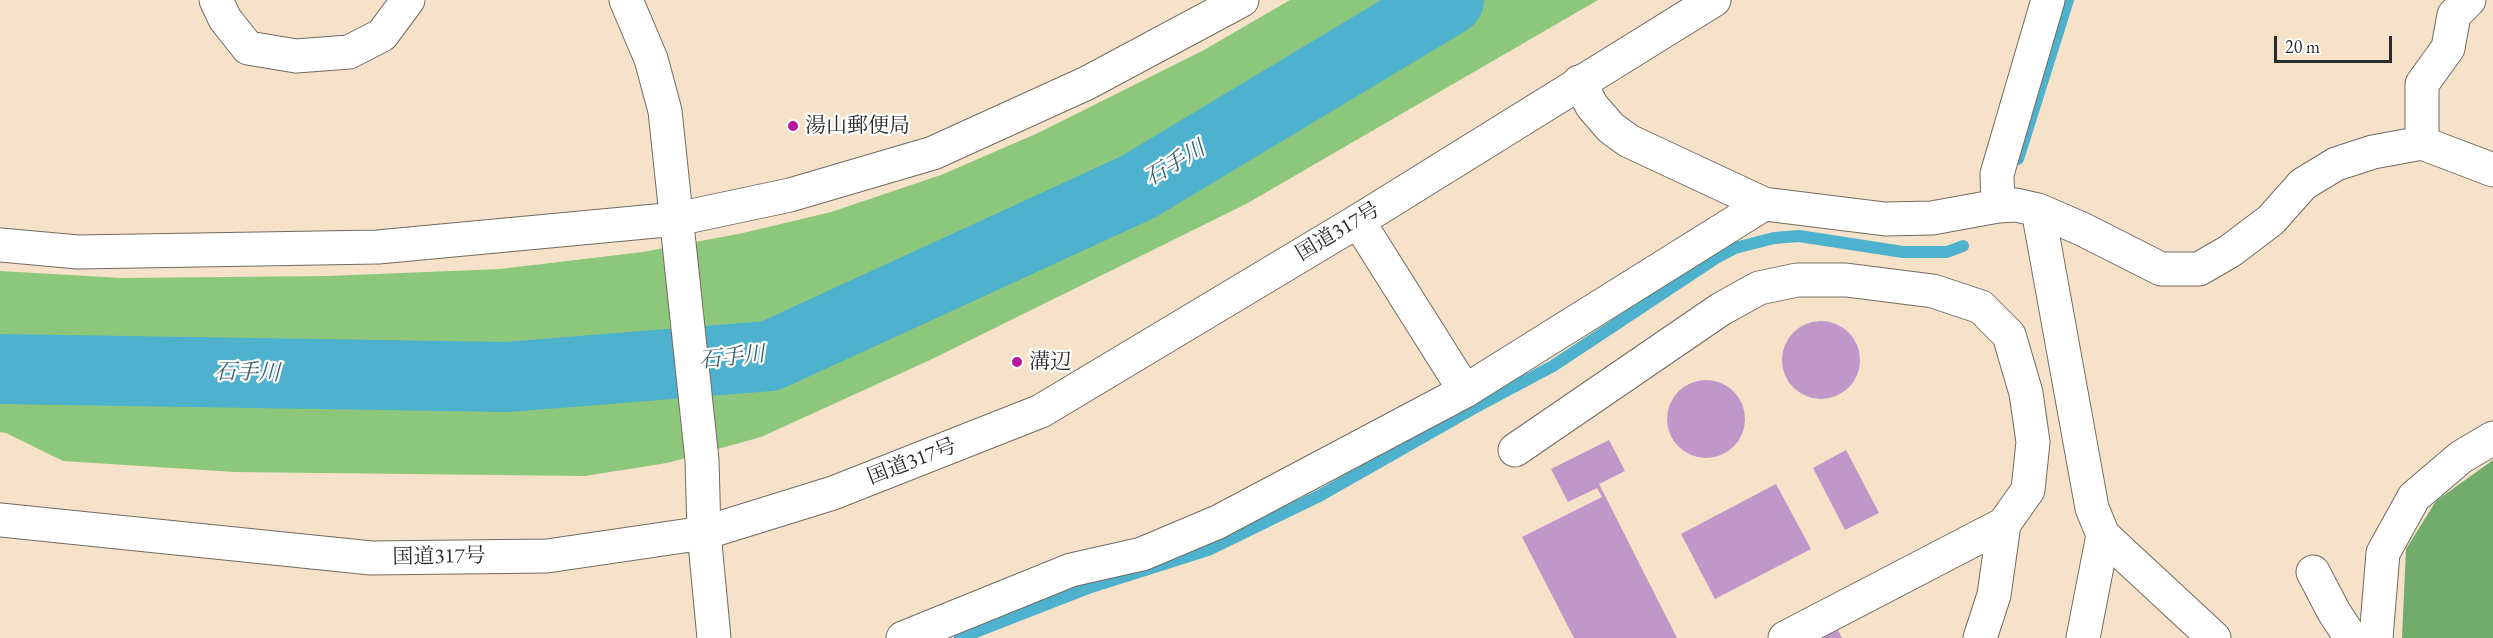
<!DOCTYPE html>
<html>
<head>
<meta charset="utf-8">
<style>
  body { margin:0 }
  #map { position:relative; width:2493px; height:638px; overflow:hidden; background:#f5e2c8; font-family:"EB Garamond",serif }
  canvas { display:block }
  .scale { position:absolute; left:2274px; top:36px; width:118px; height:27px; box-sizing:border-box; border:3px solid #2b2b2b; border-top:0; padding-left:8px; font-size:18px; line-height:21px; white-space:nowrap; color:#2b2b2b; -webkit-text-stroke:4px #fff; paint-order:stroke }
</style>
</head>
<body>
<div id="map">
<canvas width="2493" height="638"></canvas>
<div class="scale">20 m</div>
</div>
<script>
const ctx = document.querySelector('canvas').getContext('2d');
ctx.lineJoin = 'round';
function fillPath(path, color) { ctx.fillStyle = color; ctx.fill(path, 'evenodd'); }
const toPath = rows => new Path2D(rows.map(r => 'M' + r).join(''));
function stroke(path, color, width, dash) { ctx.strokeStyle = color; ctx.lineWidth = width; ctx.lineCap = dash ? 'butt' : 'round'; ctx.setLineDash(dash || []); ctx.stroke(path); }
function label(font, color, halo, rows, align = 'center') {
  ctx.font = font + ' "EB Garamond","Noto Serif JP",serif'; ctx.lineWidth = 4.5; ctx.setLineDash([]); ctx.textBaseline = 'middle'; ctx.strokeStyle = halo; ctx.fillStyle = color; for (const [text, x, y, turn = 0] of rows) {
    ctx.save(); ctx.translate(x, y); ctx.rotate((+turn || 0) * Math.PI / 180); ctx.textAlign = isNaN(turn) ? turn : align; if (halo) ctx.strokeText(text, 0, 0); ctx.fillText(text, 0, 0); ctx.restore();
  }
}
fillPath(toPath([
  [1290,0,1598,0,1246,204,930,360,761,437,667,463,585,476,235,472,63,461,6,433,0,432,0,271,122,278,328,276,500,269,643,252,743,233,831,212,941,175,1038,133,1204,50]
]), '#8cc77c');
fillPath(toPath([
  [2493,460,2493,638,2402,638,2406,549,2436,501]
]), '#71ac6c');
stroke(toPath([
  [2018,159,2068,0],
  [960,638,1091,587,1208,550,1321,495,1474,408,1553,366,1716,258,1735,248,1774,238,1799,236,1903,252,1947,252,1963,246]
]), '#4eb1cd', 12);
stroke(toPath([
  [0,369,507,377,770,356,1138,187,1449,0]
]), '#4eb1cd', 70);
fillPath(toPath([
  '1782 360a39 39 0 1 1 78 0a39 39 0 1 1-78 0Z',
  '1667 419a39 39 0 1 1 78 0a39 39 0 1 1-78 0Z',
  [1609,440,1625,471,1599,484,1677,638,1574,638,1522,537,1602,497,1597,488,1568,502,1551,469],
  [1846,450,1879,513,1845,530,1813,468],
  [1776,484,1811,549,1715,599,1681,534],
  [1838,630,1842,638,1822,638]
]), '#c196c9');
const minor = toPath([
  [216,0,225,19,248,48,296,56,349,52,382,35,408,0],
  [626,0,651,59,665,111,702,460,704,533,714,638],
  [1579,82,1592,106,1611,128,1629,141,1764,204,1885,219,1932,218,1998,206,2016,205,2038,210,2082,229,2161,269,2199,269,2230,251,2271,220,2303,184,2336,164,2373,152,2422,143,2493,170],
  [2422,143,2422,84,2448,48,2454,15,2469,0],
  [1998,206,1997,174,2048,0],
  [2038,210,2092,508,2103,535,2214,638],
  [1358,221,1465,391],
  [0,245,78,252,378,247,677,219,790,195,933,153,1087,83,1242,0],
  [1515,450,1721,309,1759,288,1797,280,1846,280,1933,291,1981,307,2009,335,2026,393,2033,442,2028,490,2004,524,1785,638],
  [2313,572,2334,612,2351,638],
  [903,638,1071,570,1142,554,1218,522,1465,391,1764,204],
  [1980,638,1994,595,2004,524],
  [2083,638,2103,535],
  [2376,638,2383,553,2414,497,2461,457,2493,438]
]);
const highway = toPath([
  [0,520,371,558,547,556,704,533,833,493,1041,411,1358,221,1714,0]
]);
stroke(minor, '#726b62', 35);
stroke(highway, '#726b62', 35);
stroke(minor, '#fff', 33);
stroke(highway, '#fff', 33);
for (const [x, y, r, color] of [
  [793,126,6,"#b5179e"],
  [1017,362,6,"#b5179e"]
]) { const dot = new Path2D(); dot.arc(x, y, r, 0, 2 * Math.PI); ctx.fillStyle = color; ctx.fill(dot); stroke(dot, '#fff', 2); }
label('21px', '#2b2b2b', '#fff', [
  ["湯山郵便局",805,126],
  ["溝辺",1029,362]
], 'left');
label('21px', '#2b2b2b', '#fff', [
  ["国道317号",1338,232,-31],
  ["国道317号",912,462,-21],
  ["国道317号",439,557,-1]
]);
label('italic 22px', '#39616c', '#fff', [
  ["石手川",1175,164,-31],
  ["石手川",732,358,-6],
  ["石手川",247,373,1]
]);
</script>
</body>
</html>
